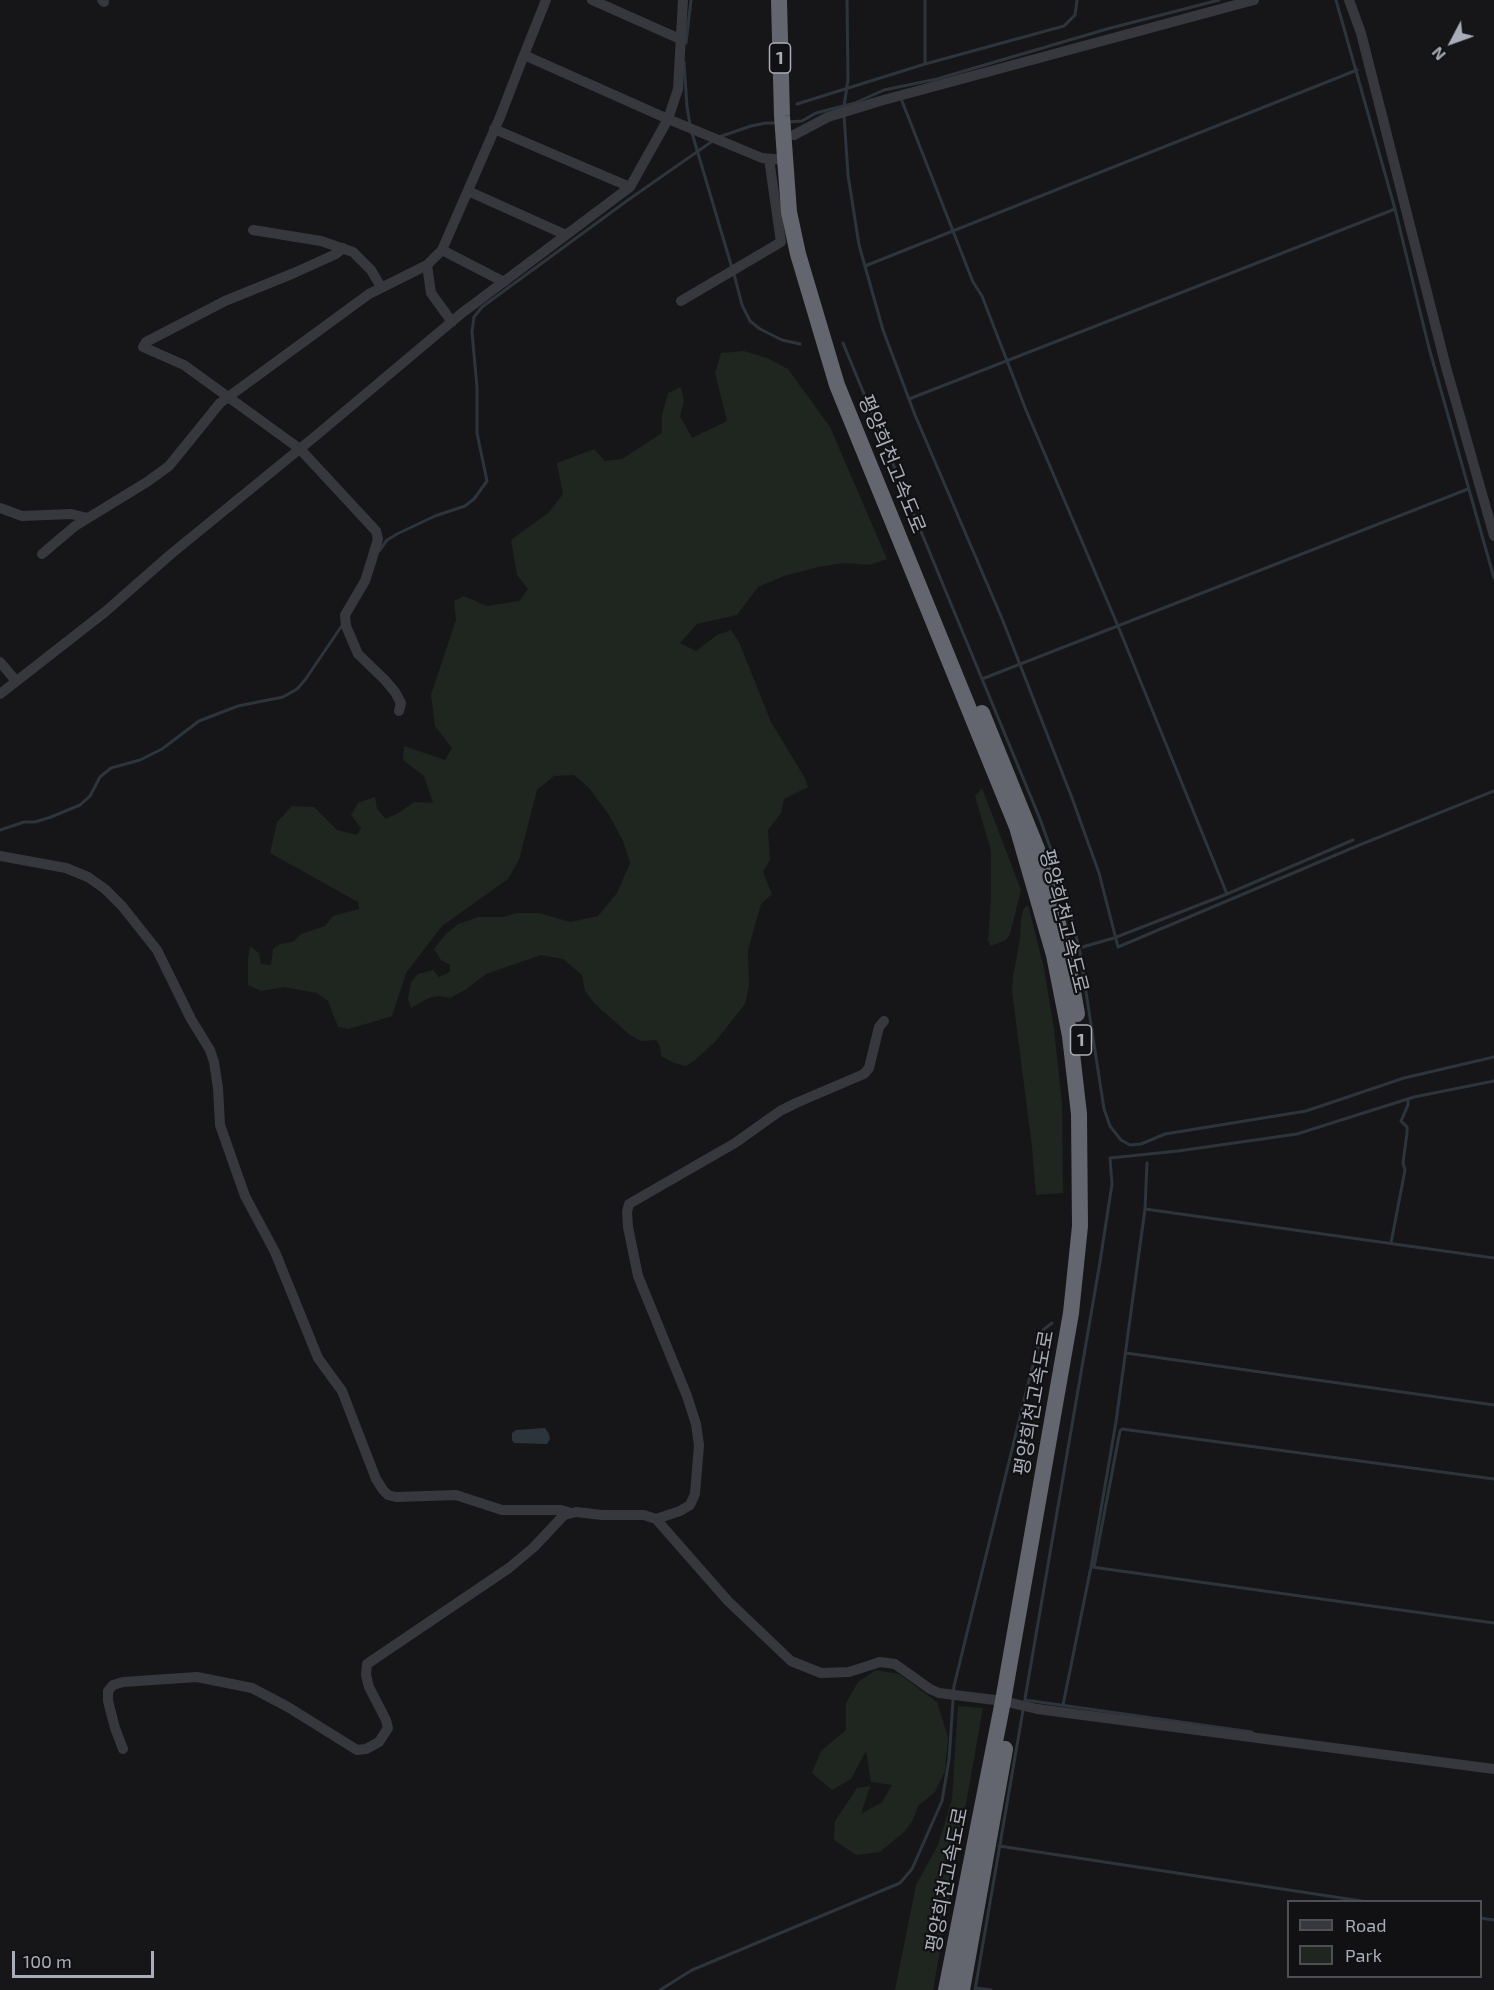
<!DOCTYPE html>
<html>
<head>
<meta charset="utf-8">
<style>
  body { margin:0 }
  #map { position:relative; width:1494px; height:1990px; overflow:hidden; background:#161618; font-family:"Exo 2",sans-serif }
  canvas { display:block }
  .legend { position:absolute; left:1287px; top:1900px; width:195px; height:78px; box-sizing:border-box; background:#111113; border:2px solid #4d4f55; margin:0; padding:8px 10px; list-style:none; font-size:18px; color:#a8adb8 }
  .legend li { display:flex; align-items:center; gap:12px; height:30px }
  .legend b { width:30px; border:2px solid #4d4f55 }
  .north { position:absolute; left:1422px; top:12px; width:60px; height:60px; -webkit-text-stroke:4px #111113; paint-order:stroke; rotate:229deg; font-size:16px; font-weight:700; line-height:24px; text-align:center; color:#a8adb8 }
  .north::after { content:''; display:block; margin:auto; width:21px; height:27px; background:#a8adb8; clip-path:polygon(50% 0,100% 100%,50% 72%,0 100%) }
  .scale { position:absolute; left:12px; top:1951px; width:142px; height:27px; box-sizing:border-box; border:3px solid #a8adb8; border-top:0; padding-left:8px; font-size:18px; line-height:21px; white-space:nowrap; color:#a8adb8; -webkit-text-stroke:4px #111113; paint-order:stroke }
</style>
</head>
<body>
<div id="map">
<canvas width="1494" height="1990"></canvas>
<ul class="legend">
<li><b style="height:8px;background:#37383d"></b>Road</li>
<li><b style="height:16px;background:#1e261f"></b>Park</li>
</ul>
<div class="north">N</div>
<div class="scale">100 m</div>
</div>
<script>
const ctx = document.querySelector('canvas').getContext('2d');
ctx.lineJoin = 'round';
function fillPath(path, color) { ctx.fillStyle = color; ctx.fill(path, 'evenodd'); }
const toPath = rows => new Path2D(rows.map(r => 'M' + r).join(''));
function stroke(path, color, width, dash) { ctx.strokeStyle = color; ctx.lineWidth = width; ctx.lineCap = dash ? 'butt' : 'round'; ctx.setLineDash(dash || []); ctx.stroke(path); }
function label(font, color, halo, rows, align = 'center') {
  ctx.font = font + ' "Exo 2","Noto Sans KR",sans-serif'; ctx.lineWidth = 4.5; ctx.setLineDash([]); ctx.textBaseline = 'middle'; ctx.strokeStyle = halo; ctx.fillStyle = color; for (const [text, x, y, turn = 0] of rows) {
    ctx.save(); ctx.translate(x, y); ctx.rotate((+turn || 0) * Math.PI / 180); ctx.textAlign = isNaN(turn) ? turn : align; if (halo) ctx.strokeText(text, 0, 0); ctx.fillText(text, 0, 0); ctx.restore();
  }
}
fillPath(toPath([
  [744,351,767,358,788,369,830,427,887,559,870,565,844,563,818,567,784,576,758,587,737,615,697,624,680,643,696,651,717,635,731,630,739,642,771,722,805,778,808,787,784,799,781,813,768,830,770,860,763,872,772,894,761,904,748,950,749,986,745,1004,715,1042,695,1060,686,1066,674,1063,661,1056,660,1046,656,1040,641,1041,630,1035,595,1004,585,991,582,975,563,959,541,955,486,974,465,990,450,998,438,996,429,998,411,1008,408,999,411,982,418,974,433,970,439,977,450,972,450,965,441,960,434,949,445,935,458,924,478,917,503,917,517,913,539,913,570,922,598,916,617,893,630,863,623,841,609,815,589,788,574,775,554,776,537,790,519,860,508,879,442,926,406,973,392,1016,349,1029,338,1027,328,1001,317,993,284,987,261,991,248,985,248,959,250,946,259,953,261,964,271,965,273,949,280,944,293,942,301,934,325,926,333,916,359,909,358,902,270,853,277,822,292,806,314,807,337,830,357,835,361,828,351,815,358,803,375,797,377,809,386,819,400,812,414,802,433,803,424,776,403,760,404,746,445,760,452,748,435,726,431,695,456,620,454,601,464,596,487,606,519,601,528,589,517,575,511,540,548,513,563,494,557,463,594,449,605,461,622,459,662,433,662,415,668,393,681,387,684,401,680,416,692,438,727,421,715,373,721,353],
  [982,788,1021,890,1010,934,1006,940,991,946,988,941,991,898,991,851,975,796],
  [1028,905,1044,968,1054,1029,1062,1103,1063,1193,1036,1195,1032,1147,1012,991,1013,977,1020,939,1021,920,1023,910],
  [876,1670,899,1674,937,1702,948,1737,945,1771,935,1792,918,1806,912,1822,904,1832,880,1852,856,1855,834,1840,835,1821,857,1788,870,1786,861,1814,882,1802,892,1785,871,1782,866,1751,851,1779,832,1790,812,1773,821,1751,846,1730,846,1703,858,1682],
  [958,1706,983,1708,933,1990,895,1990,916,1885,938,1845,952,1799]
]), '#1e261f');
fillPath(toPath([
  [545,1428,549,1434,550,1439,547,1444,514,1443,512,1440,512,1433,516,1430]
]), '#2c353c');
stroke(toPath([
  [1336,0,1395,209,1429,348,1494,578],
  [686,43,691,0],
  [684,62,687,107,690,124],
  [925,64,925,0],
  [902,101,973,282,982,296,1026,410,1118,626,1227,894],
  [797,104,925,64,1064,26,1075,15,1077,0],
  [844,106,848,80,847,0],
  [844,115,848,175,859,245,883,330,915,415,1003,621,1072,798,1099,873,1118,947,1357,846,1494,791],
  [789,122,802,121,816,113,855,103,884,90,937,79,1107,29,1219,0],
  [692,133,732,268],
  [719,137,751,126,766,123,776,123],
  [865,266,1357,70],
  [734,274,742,305,750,321,760,329,782,340,800,344],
  [843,343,1040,819,1065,889,1080,953,1104,1109,1110,1126,1121,1140,1130,1145,1141,1144,1165,1134,1306,1111,1404,1078,1494,1057],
  [909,399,1395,209],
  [379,551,387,540,397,534,435,516,465,506,474,499,487,481,477,433,477,387,472,332,474,317,482,307,497,296,628,200,714,140],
  [982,679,1468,489],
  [0,830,24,822,35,822,51,817,80,805,90,796,100,777,111,768,140,760,162,749,199,721,238,706,283,697,297,689,305,680,343,624],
  [1079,948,1114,938,1227,894,1353,840],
  [1145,1209,1494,1258],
  [1391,1243,1405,1170,1403,1163,1407,1133,1407,1127,1401,1121,1408,1105,1408,1099],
  [1126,1353,1494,1405],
  [1092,1567,1494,1623],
  [1094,1567,1120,1431,1122,1429,1494,1479],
  [1025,1700,1252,1732],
  [1063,1705,1091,1567,1116,1422,1145,1209,1147,1163],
  [999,1846,1368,1902],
  [1480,1918,1494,1920],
  [976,1988,991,1990],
  [660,1990,692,1970,900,1883,912,1869,942,1801,949,1760,954,1686,1031,1372,1043,1330,1052,1323],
  [975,1990,1100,1262,1112,1184,1110,1158,1178,1151,1297,1134,1414,1097,1494,1081]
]), '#2c353c', 3);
stroke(toPath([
  [102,0,104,2],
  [592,0,680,39],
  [1349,0,1361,33,1446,367,1494,536],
  [524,55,546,0],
  [494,129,630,187],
  [794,135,828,117,880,101,1254,0],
  [468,191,566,235],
  [253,230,321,241,353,252,371,270,381,287],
  [343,248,336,254,294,273,225,301,146,342,143,347,184,365,300,449,376,531,378,539,372,559,365,581,345,615,346,626,358,654,385,680,395,692,401,703,399,711],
  [442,250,504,282],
  [681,301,781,242,769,159],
  [452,322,431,293,427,265,442,250,500,117,524,55,668,119,678,89,683,0],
  [0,508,22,516,71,514,88,518],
  [42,554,75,526,147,482,169,466,220,403,369,294,427,265],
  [0,662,16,681],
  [0,694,105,612,171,554,318,434,462,313,630,187,668,119,762,158,785,160],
  [0,856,66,868,88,877,105,889,122,906,157,950,191,1019,210,1050,214,1062,218,1088,220,1125,245,1196,275,1252,318,1358,342,1391,376,1479,383,1490,388,1495,396,1497,456,1495,502,1510,561,1510,568,1512],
  [656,1519,680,1511,690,1505,695,1494,699,1445,696,1424,687,1396,638,1276,628,1227,627,1212,629,1204,735,1143,780,1111,796,1103,864,1074,869,1068,879,1027,884,1021],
  [123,1749,115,1728,108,1701,108,1691,113,1685,123,1682,197,1677,252,1688,288,1707,357,1750,366,1749,379,1742,388,1728,386,1720,369,1687,366,1675,367,1664,509,1568,534,1547,564,1515,576,1512,602,1515,644,1515,656,1519,728,1601,791,1661,821,1673,849,1672,880,1662,895,1664,930,1689,939,1693,1003,1701,1037,1709,1494,1769]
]), '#37383d', 10);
stroke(toPath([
  [779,0,782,116,789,212,798,254,837,385,1017,827,1054,955,1070,1036,1079,1114,1080,1226,1071,1313,1003,1701,946,1990],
  [982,713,1037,849,1066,952,1077,1014],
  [962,1990,1005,1749]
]), '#63666e', 16);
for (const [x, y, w] of [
  [780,58,21],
  [1081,1040,21]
]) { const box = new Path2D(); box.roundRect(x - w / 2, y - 15, w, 30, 4.5); ctx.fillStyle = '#111113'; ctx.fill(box); stroke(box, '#a8adb8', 1.5); }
label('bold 18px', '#a8adb8', null, [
  ["1",780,58],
  ["1",1081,1040]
]);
label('20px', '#a8adb8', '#111113', [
  ["평양희천고속도로",892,464,68],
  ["평양희천고속도로",1064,921,76],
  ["평양희천고속도로",1034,1403,-80],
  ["평양희천고속도로",947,1880,-79]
]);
</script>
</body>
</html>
